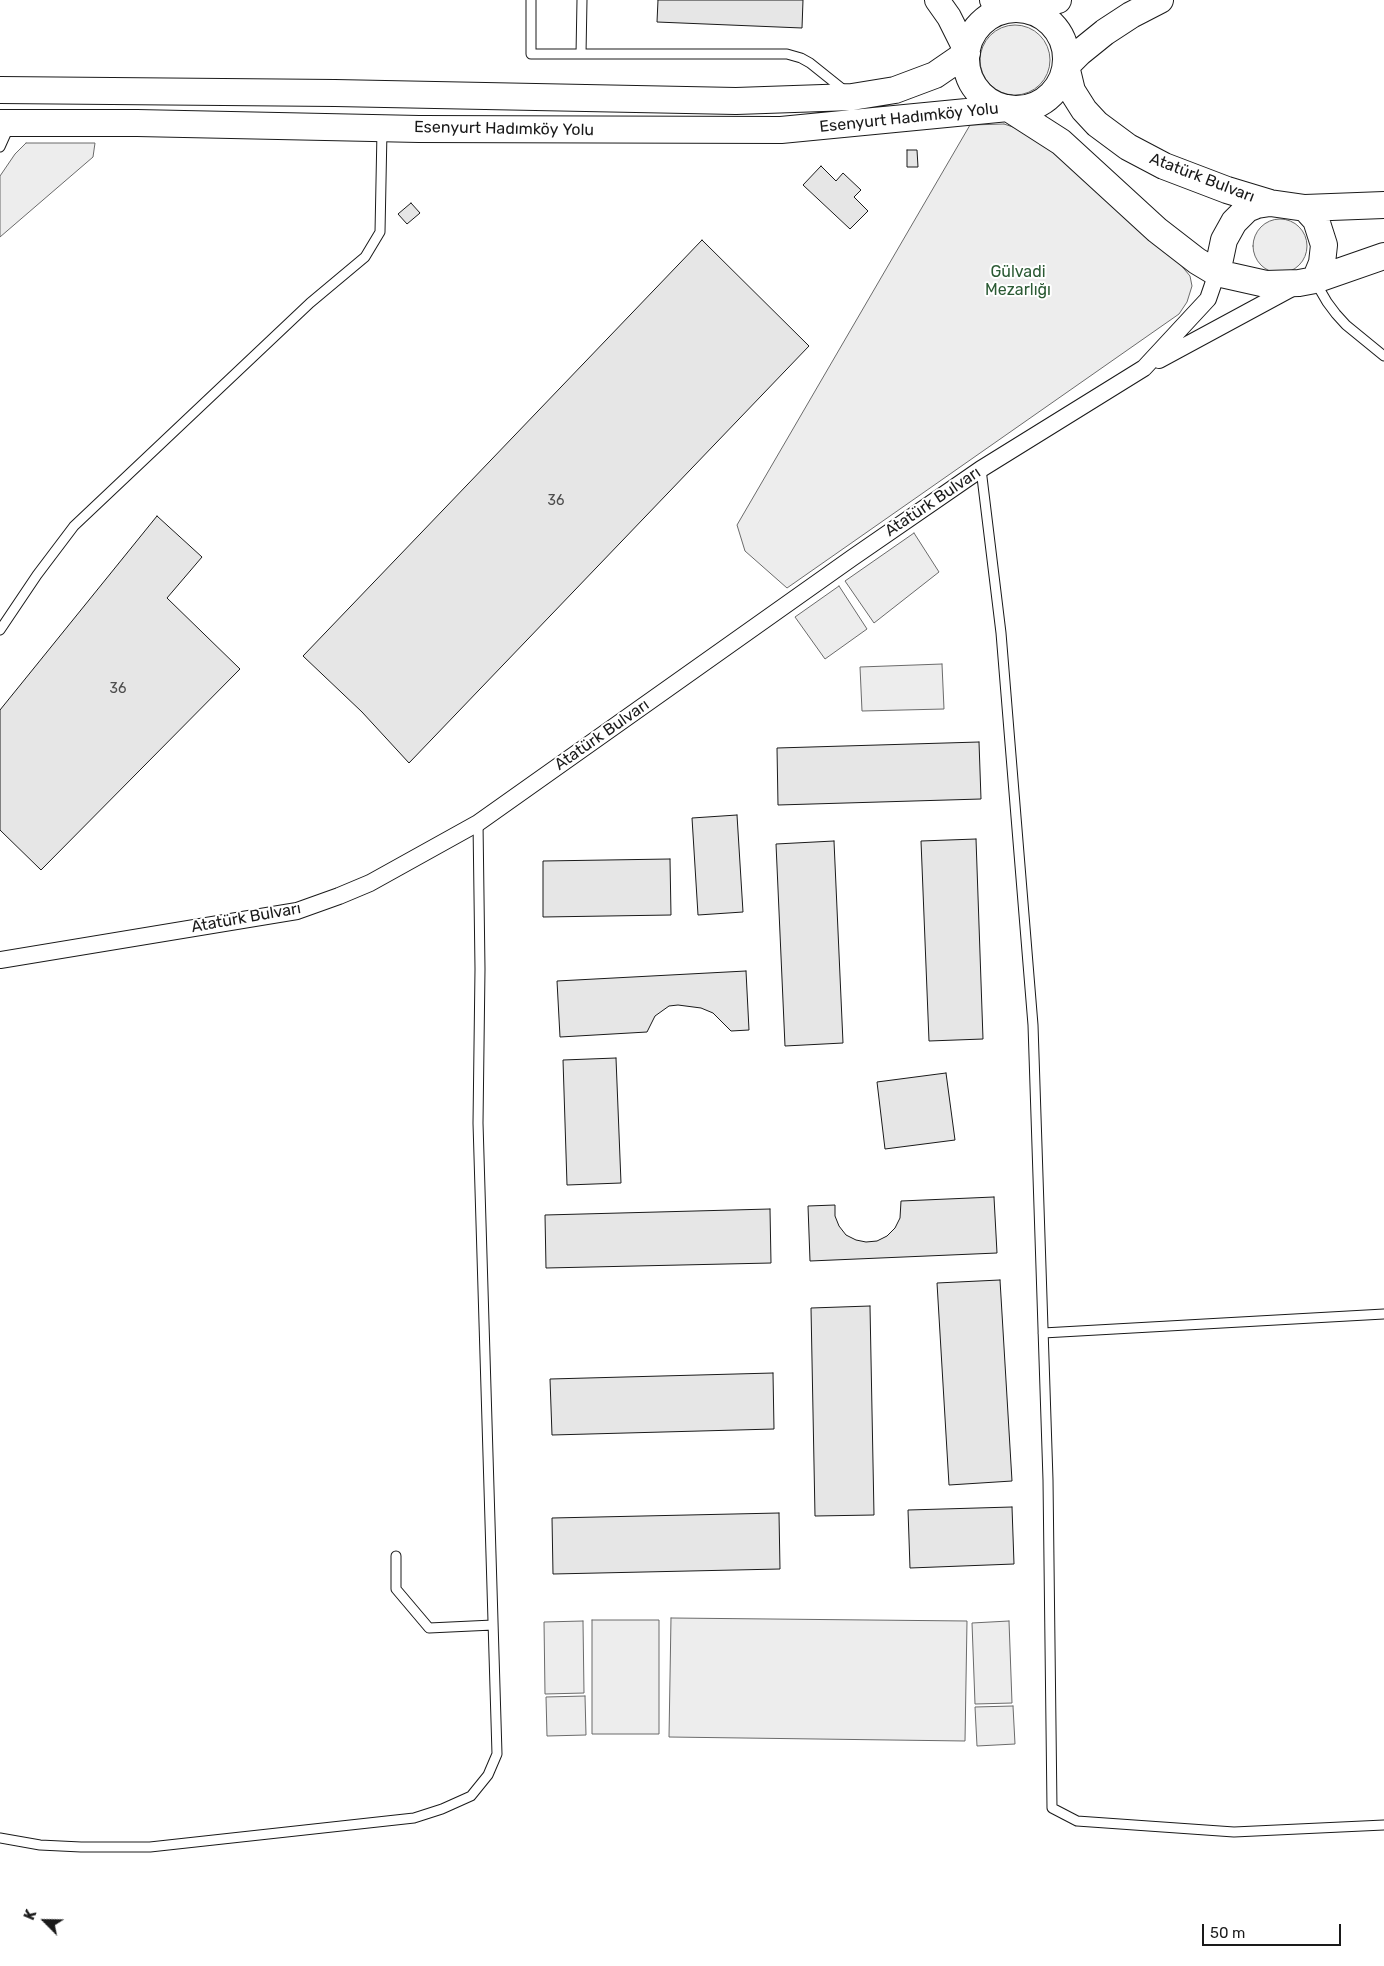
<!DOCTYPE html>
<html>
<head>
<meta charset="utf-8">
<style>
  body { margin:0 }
  #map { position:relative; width:1384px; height:1966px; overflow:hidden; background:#fff; font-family:Rubik,sans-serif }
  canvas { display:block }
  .north { position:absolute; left:20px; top:1896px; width:50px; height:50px; -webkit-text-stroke:4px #fff; paint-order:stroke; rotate:293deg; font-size:14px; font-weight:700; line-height:20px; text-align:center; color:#1a1a1a }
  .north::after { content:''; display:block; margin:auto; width:18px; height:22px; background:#1a1a1a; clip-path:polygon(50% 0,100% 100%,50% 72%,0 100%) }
  .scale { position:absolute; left:1202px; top:1924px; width:139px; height:22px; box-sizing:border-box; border:2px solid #1a1a1a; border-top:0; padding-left:6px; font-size:15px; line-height:18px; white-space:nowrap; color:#1a1a1a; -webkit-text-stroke:4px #fff; paint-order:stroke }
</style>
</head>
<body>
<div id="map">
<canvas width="1384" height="1966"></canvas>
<div class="north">K</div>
<div class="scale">50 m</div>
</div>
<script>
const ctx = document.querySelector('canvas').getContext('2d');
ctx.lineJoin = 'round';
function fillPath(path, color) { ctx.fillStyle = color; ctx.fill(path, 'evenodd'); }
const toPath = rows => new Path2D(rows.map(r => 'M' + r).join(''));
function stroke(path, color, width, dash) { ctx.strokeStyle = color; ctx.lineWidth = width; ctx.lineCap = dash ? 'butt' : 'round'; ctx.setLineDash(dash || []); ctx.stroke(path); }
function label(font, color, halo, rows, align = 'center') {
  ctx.font = font + ' Rubik,sans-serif'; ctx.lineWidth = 4; ctx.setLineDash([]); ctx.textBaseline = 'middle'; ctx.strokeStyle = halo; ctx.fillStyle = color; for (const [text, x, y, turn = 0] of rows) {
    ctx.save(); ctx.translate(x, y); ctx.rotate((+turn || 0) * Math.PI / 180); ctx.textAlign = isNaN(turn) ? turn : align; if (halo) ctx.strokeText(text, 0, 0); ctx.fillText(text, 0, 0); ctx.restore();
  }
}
const built = toPath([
  '980 60a35 35 0 1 1 70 0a35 35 0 1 1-70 0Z',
  [1004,124,1025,131,1039,140,1180,264,1190,276,1192,286,1187,302,1179,314,787,588,745,551,737,525,970,125,1004,124],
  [26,143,95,143,93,157,0,237,0,176,15,154,26,143],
  '1253 246a27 27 0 1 1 54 0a27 27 0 1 1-54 0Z',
  [914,533,939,572,874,623,845,581,914,533],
  [839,586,867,629,825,659,795,617,839,586],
  [942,664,944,709,862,711,860,667,942,664],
  [671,1618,967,1621,965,1741,669,1737,671,1618],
  [592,1620,659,1620,659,1734,592,1734,592,1620],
  [583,1621,584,1693,545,1694,544,1622,583,1621],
  [1009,1621,1012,1703,975,1704,972,1623,1009,1621],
  [585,1696,586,1735,547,1736,546,1697,585,1696],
  [1013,1706,1015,1744,977,1746,975,1707,1013,1706]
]);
fillPath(built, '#ededed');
stroke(built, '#6a6a6a', 1);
const building = toPath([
  [658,0,803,0,802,28,657,22,658,0],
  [907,150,917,150,918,167,907,167,907,150],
  [821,166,836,181,843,173,861,190,854,197,868,211,850,229,803,185,821,166],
  [411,203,420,213,407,224,398,214,411,203],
  [702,240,809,346,409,763,362,712,303,656,702,240],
  [157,516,202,557,167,598,240,669,41,870,0,830,0,710,157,516],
  [979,742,981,799,778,805,777,748,979,742],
  [737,815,743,912,698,915,692,818,737,815],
  [976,839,983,1039,929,1041,921,841,976,839],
  [834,841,843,1043,785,1046,776,844,834,841],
  [670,859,671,915,543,917,543,861,670,859],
  [746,971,749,1030,731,1031,713,1013,701,1008,678,1005,669,1006,655,1016,647,1032,560,1037,557,981,746,971],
  [616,1058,621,1183,567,1185,563,1060,616,1058],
  [946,1073,955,1140,885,1149,877,1082,946,1073],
  [994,1197,997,1253,810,1261,808,1206,835,1205,835,1216,839,1226,846,1235,856,1240,866,1242,877,1241,887,1236,895,1228,900,1218,901,1201,994,1197],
  [770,1209,771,1263,546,1268,545,1215,770,1209],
  [1000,1280,1012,1481,949,1485,937,1283,1000,1280],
  [870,1306,874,1515,815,1516,811,1308,870,1306],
  [773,1373,774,1429,552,1435,550,1379,773,1373],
  [1012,1507,1014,1564,910,1568,908,1510,1012,1507],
  [779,1513,780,1569,553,1574,552,1518,779,1513]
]);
fillPath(building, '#e6e6e6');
stroke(building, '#1a1a1a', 1);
const lane = toPath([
  [531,0,531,54,787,54,801,58,810,63,845,91],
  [581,54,582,0],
  [0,147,9,127],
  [1316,283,1327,302,1336,314,1346,325,1384,356],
  [981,469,1001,633,1033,1025,1048,1480,1052,1808,1077,1821,1234,1832,1384,1825],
  [0,630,37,575,74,526,310,303,365,257,380,232,382,131],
  [1043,1333,1384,1314],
  [396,1556,396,1589,429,1628,493,1625],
  [0,1838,40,1845,81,1847,150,1847,414,1818,442,1809,471,1796,488,1775,497,1754,478,1123,480,969,478,823]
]);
const street = toPath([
  [1159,360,1294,287],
  [0,960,297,911,339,896,370,883,478,823,852,558,981,469,1144,368,1208,299,1217,273]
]);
const secondary = toPath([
  [937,0,949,17,967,53],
  [992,0,1018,9]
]);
const primary = toPath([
  [1018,9,1058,0],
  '966 59a50 50 0 1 1 100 0a50 50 0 1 1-100 0Z',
  [1066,66,1072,91,1084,110,1097,124,1128,147,1164,166,1227,190,1270,203,1305,208,1384,205],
  [1066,66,1079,53,1105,32,1131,15,1160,0],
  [0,90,335,93,736,101,852,97,895,90,935,75,967,53],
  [1008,108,1061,142,1157,230,1197,261,1217,273,1266,284,1299,283,1315,280,1384,256],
  [0,123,137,123,419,129,781,130,1008,108],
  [1305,208,1316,220,1324,245,1322,263,1315,280],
  [1217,273,1224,240,1234,222,1247,209,1257,205,1270,203]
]);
stroke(lane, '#1a1a1a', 11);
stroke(street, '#1a1a1a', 18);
stroke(secondary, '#1a1a1a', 26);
stroke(primary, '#1a1a1a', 28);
stroke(lane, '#fff', 9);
stroke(street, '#fff', 16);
stroke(secondary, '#fff', 24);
stroke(primary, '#fff', 26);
label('14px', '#4d4d4d', null, [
  ["36",556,501],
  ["36",118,689]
]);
label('16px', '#1a1a1a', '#fff', [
  ["Esenyurt Hadımköy Yolu",909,118,-6],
  ["Esenyurt Hadımköy Yolu",504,129,1],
  ["Atatürk Bulvarı",1202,178,21],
  ["Atatürk Bulvarı",933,502,-34],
  ["Atatürk Bulvarı",602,735,-35],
  ["Atatürk Bulvarı",246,918,-10]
]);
label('16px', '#2b5a34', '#fff', [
  ["Gülvadi",1018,272],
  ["Mezarlığı",1018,290]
]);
</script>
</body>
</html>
